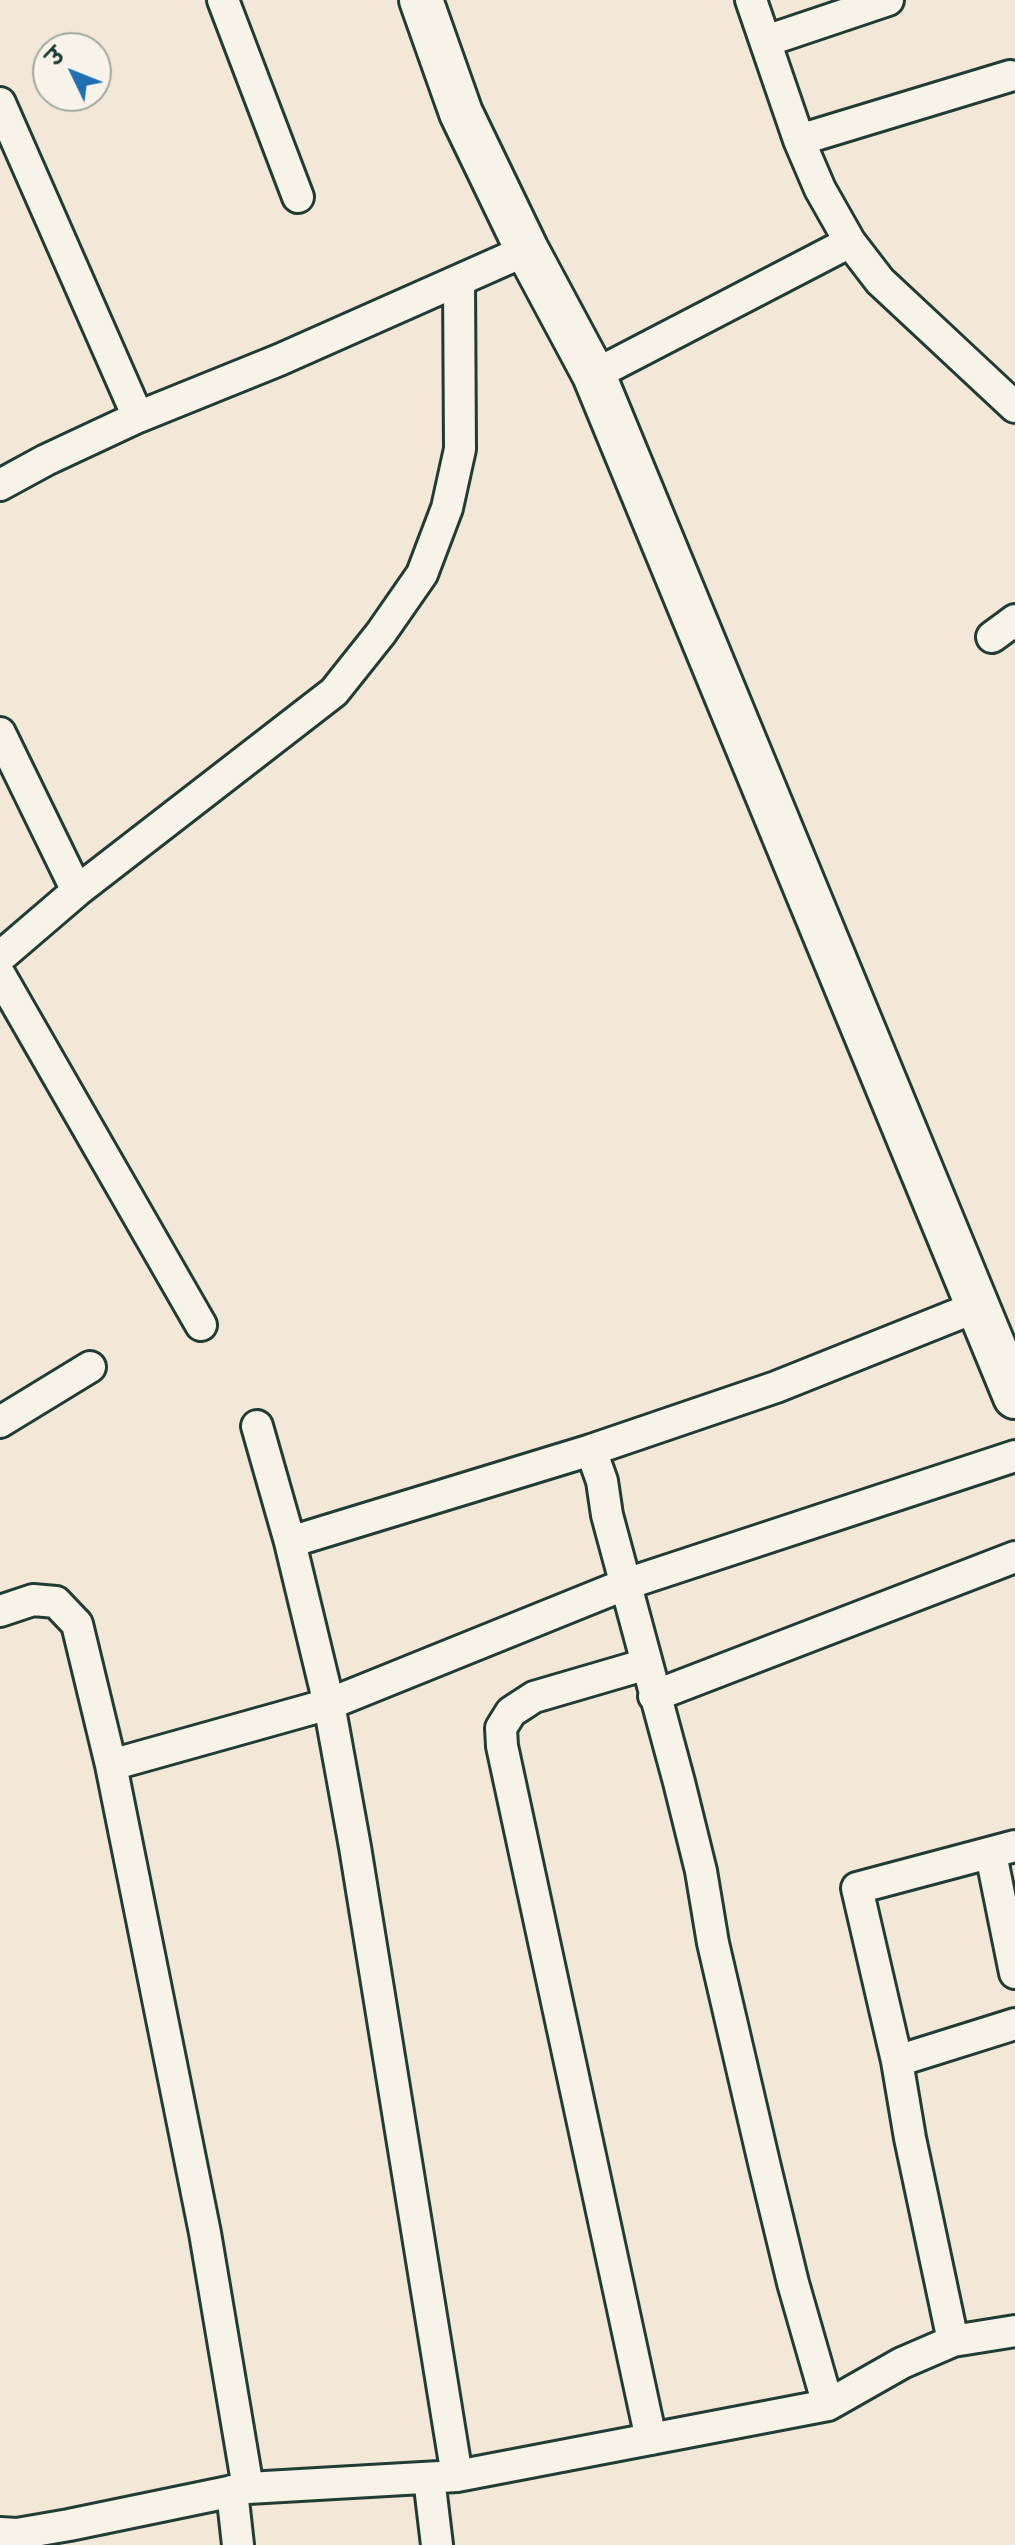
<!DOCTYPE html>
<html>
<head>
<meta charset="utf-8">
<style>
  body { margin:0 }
  #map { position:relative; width:1015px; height:2545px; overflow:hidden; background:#f3e7d7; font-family:Sriracha,"Playpen Sans Deva",sans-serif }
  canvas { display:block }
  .north { position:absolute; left:32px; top:32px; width:80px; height:80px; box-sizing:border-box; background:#f7f3e8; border:2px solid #a1aaa0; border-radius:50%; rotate:313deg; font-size:22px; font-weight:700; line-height:32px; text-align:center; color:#1f3d34 }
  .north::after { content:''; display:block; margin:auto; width:28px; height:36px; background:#1f6fb2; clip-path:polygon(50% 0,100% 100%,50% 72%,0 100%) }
</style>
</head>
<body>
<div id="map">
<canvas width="1015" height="2545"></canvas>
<div class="north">उ</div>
</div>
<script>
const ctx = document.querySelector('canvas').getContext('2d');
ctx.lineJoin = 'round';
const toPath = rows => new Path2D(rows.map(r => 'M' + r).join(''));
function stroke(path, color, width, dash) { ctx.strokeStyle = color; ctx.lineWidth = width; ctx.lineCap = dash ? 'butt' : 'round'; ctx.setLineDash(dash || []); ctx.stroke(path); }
const street = toPath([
  [223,0,298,197],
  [751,0,799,140,820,189,850,242,880,281,1015,407],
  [766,41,888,0],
  [0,103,138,417],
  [799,140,1010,76],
  [594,375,850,242],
  [0,485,46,460,138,417,279,360,527,250],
  [992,637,1015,620],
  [0,733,77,891],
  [0,957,77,891,334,692,381,633,422,574,447,508,460,449,459,281],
  [0,975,201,1325],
  [0,1422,90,1367],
  [257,1426,290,1542,329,1704,355,1847,457,2476],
  [591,1450,602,1481,607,1515,679,1782,701,1871,713,1943,765,2167,793,2283,828,2405],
  [290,1542,591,1450,776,1387,976,1307],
  [0,1611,33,1600,56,1602,77,1624,111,1765,205,2233,248,2488],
  [647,1664,534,1697,511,1712,501,1728,502,1746,651,2439],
  [654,1696,1015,1557],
  [111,1765,329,1704,626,1584,1015,1456],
  [991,1854,1015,1973],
  [897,2061,1015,2024],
  [953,2341,910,2138,897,2061,857,1888,1015,1846],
  [429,2478,437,2545],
  [232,2491,238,2545],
  [0,2533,17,2534,69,2525,248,2488,457,2476,828,2405,902,2363,953,2341,1015,2331]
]);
const secondary = toPath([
  [421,0,461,113,527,250,594,375,1015,1397]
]);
stroke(street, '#1f3d34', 36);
stroke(secondary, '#1f3d34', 48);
stroke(street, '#f7f3e8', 30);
stroke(secondary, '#f7f3e8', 42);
</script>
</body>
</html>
